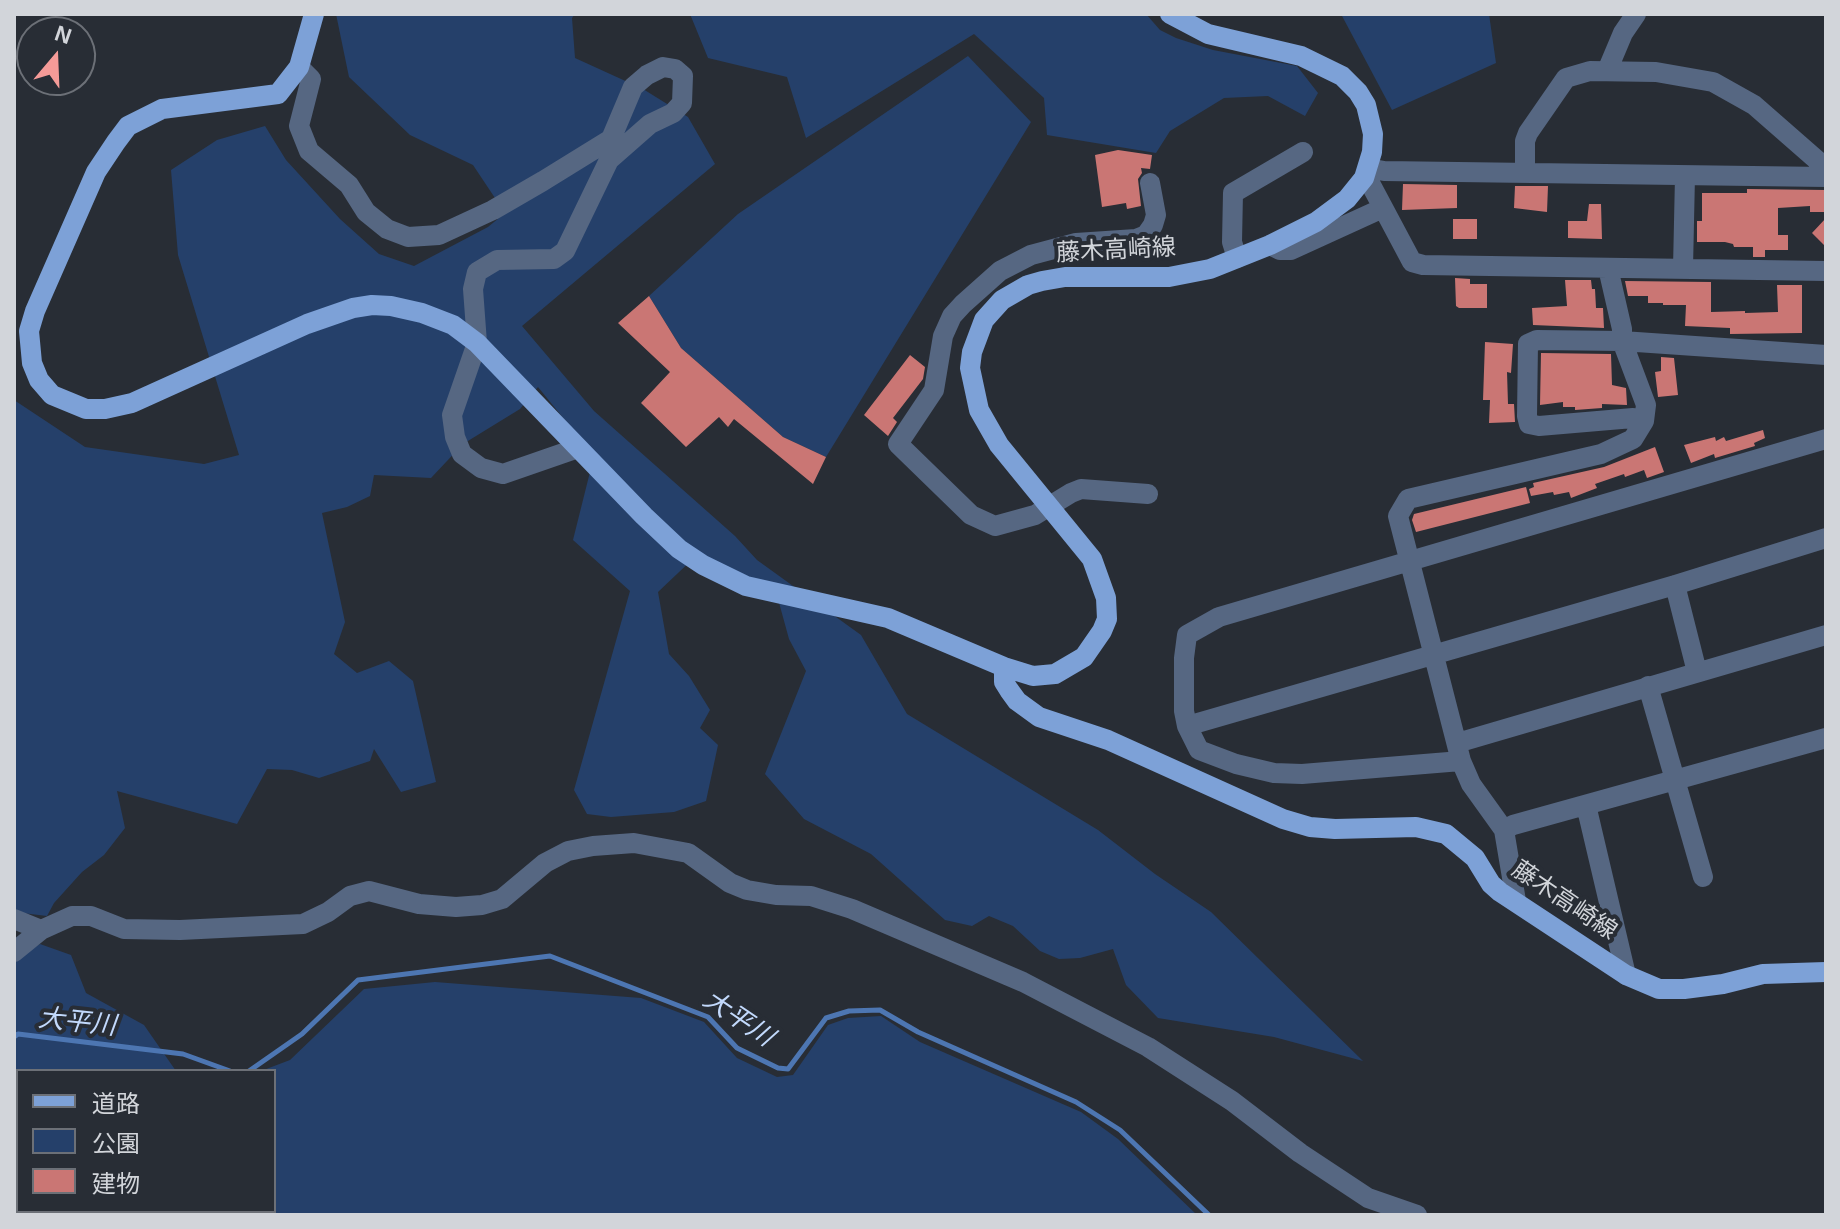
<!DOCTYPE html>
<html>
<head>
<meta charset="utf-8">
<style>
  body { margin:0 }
  #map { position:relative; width:1840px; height:1229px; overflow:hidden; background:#282d35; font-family:Arial,"Noto Sans JP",sans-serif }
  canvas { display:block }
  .frame { position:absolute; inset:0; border:16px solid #d2d5da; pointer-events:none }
  .legend { position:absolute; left:16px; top:1069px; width:260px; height:144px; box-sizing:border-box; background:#282d35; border:2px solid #6c7077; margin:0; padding:10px 14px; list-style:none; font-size:24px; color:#d2d5da }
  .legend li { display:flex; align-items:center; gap:16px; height:40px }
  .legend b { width:40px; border:2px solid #6c7077 }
  .north { position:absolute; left:16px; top:16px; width:80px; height:80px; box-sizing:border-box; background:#282d35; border:2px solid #6c7077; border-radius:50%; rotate:19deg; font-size:22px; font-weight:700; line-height:32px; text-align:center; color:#d2d5da }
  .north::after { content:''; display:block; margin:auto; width:28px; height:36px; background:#f59b98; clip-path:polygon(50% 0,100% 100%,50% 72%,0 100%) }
</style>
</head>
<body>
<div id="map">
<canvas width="1840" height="1229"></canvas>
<div class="frame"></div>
<ul class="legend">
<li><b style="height:10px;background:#7da1d7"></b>道路</li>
<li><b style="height:22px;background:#25406a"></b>公園</li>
<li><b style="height:22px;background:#ca7674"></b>建物</li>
</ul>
<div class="north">N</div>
</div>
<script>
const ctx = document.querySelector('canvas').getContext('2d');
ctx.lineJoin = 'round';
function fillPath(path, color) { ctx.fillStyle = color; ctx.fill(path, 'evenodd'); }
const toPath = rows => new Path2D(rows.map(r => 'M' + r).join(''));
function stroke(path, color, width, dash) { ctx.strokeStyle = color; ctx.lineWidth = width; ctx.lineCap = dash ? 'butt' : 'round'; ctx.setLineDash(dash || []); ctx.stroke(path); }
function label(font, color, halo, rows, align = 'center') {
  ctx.font = font + ' Arial,"Noto Sans JP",sans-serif'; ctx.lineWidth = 8; ctx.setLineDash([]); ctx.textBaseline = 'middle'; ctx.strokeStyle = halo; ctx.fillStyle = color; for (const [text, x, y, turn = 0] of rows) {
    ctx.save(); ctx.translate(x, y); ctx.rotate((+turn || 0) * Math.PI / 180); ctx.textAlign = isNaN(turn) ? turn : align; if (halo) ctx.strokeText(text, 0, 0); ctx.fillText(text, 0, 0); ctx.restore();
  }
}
fillPath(toPath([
  [336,14,575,14,572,18,575,58,643,89,688,117,715,164,522,326,594,411,735,536,757,560,861,635,907,714,1098,830,1155,874,1211,912,1363,1061,1274,1037,1158,1018,1126,985,1113,949,1080,958,1059,959,1040,951,1013,926,989,916,972,926,945,920,871,854,804,819,765,774,806,671,789,639,775,588,697,555,658,592,669,654,689,676,710,710,700,728,718,745,706,801,674,812,611,817,587,814,574,790,630,591,573,540,594,456,538,387,520,409,463,444,431,478,374,475,370,496,347,507,322,513,345,622,334,654,357,673,389,661,413,681,436,782,401,792,374,749,370,761,319,778,292,770,267,769,237,824,117,791,125,828,104,855,82,872,54,903,47,916,14,912,14,400,85,447,204,464,239,455,178,255,171,170,217,140,265,126,286,160,340,219,379,254,414,266,488,227,505,213,473,165,410,135,349,77],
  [690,14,1146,14,1160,30,1176,38,1213,50,1297,66,1318,93,1305,116,1268,96,1224,98,1170,131,1156,153,1047,135,1044,98,974,34,806,138,787,77,708,58],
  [1341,14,1489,14,1496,63,1392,110],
  [968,56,1031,122,826,457,783,437,681,348,649,296,738,214],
  [40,944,71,955,86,993,144,1025,176,1071,18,1071,18,1211,274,1211,274,1071,261,1071,290,1060,364,989,435,982,641,998,704,1022,737,1058,777,1077,793,1075,828,1025,848,1018,881,1016,920,1042,1081,1112,1118,1139,1197,1215,14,1215,14,959]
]), '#25406a');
stroke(toPath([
  [14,1037,18,1034,183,1054,230,1071],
  [249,1071,302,1034,358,980,550,956,708,1017,737,1048,778,1068,788,1069,826,1018,849,1011,880,1010,918,1032,1076,1102,1120,1130,1209,1215]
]), '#4d76b2', 5);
fillPath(toPath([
  [1118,150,1152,155,1150,169,1141,168,1142,173,1138,179,1141,206,1127,209,1126,203,1102,207,1095,155],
  [1403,184,1457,185,1457,208,1402,210],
  [1515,186,1548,186,1547,212,1514,208],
  [1747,189,1826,190,1826,212,1810,212,1810,206,1778,208,1778,235,1788,235,1788,250,1765,250,1765,257,1753,257,1753,247,1734,247,1733,244,1725,242,1697,242,1697,221,1702,221,1702,193,1747,193],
  [1589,204,1601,204,1602,239,1568,238,1568,221,1587,221],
  [1826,218,1826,247,1812,233],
  [1453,219,1477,219,1477,239,1453,239],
  [1455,278,1470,279,1470,284,1487,284,1487,308,1459,308,1456,306],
  [1565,280,1591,280,1592,289,1595,289,1596,308,1603,308,1604,328,1533,325,1532,308,1567,306],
  [1625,281,1711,282,1711,312,1745,311,1745,313,1778,312,1777,285,1802,285,1802,333,1730,334,1730,328,1685,326,1686,305,1663,305,1663,303,1648,303,1648,296,1628,296],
  [649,296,681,348,783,437,826,457,813,484,734,419,728,427,719,417,686,447,641,403,670,372,618,323],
  [1485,342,1513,344,1511,373,1507,372,1508,404,1514,404,1515,422,1489,423,1490,400,1483,400],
  [1541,353,1611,354,1612,385,1626,388,1627,405,1602,404,1602,408,1575,410,1575,407,1563,407,1563,402,1540,405],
  [910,355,925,367,923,379,893,418,897,422,888,436,864,415],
  [1661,357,1674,358,1678,395,1658,397,1655,372,1661,371],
  [1763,430,1765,438,1754,443,1755,446,1715,458,1714,454,1691,463,1684,445,1715,437,1716,441,1724,437,1726,441],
  [1655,447,1664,472,1647,478,1644,470,1625,477,1624,474,1595,484,1597,488,1571,498,1569,492,1554,495,1553,492,1531,496,1529,489,1534,487,1533,483,1604,467],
  [1526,487,1530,503,1416,532,1412,520,1414,514]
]), '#ca7674');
stroke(toPath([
  [299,67,311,79,299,126,309,151,349,185,366,212,387,229,408,237,439,235,493,210,543,181,611,139,633,87,647,75,663,67,675,69,683,76,682,103,673,113,650,124,609,160,565,251,554,259,497,260,477,272,473,289,477,343,452,415,455,437,462,454,481,468,503,474,578,448],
  [1607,71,1623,33,1636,14],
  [1368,168,1384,171,1826,177],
  [1525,173,1525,141,1528,133,1566,78,1590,71,1656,72,1713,82,1754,105,1826,168],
  [1364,178,1371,185,1412,262,1423,265,1826,271],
  [1270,245,1280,250,1291,250,1383,208],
  [1237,258,1232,242,1233,193,1303,152],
  [1683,268,1685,176],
  [1644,421,1633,418,1539,426,1529,424,1527,416,1528,344,1537,340,1622,341,1826,355],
  [1148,494,1081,489,1071,493,1035,515,995,526,971,515,898,444,934,390,943,336,952,316,963,304,1000,271,1031,255,1076,243,1136,239,1146,235,1153,225,1156,215,1150,183],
  [1675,585,1697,672],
  [1648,686,1703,877],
  [1187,726,1675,585,1826,538],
  [1457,743,1826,635],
  [1461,761,1302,774,1274,773,1236,764,1199,750,1187,726,1184,711,1184,658,1187,635,1219,617,1826,439],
  [1586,805,1626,975],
  [1504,830,1513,825,1826,738],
  [1516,901,1504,830,1471,784,1461,761,1398,516,1408,499,1601,454,1633,439,1644,421,1646,405,1622,341,1622,329,1608,268],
  [14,919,41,930],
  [14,952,41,930,72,916,91,916,124,929,180,930,303,924,328,912,350,896,369,891,419,904,456,907,482,905,502,899,545,863,568,851,593,846,634,843,688,853,730,883,747,890,776,895,811,896,852,909,1023,982,1148,1047,1232,1101,1300,1153,1368,1198,1417,1215]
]), '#566782', 20);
stroke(toPath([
  [314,14,299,67,278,94,162,109,128,126,116,142,96,172,35,311,29,331,32,363,39,380,52,395,86,409,105,409,132,403,307,324,353,308,372,305,391,306,422,313,453,325,477,343,644,516,679,549,703,565,746,586,888,618,1004,667,1033,676,1055,674,1084,657,1102,631,1107,619,1106,598,1092,559,999,445,979,410,970,368,972,352,984,320,1002,300,1028,285,1042,281,1065,277,1169,277,1210,269,1270,245,1316,222,1347,199,1364,178,1372,152,1373,134,1366,105,1358,92,1342,76,1301,56,1208,34,1170,14],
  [1004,667,1004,682,1009,690,1017,701,1039,717,1108,740,1283,819,1310,827,1335,829,1416,827,1446,834,1475,858,1491,884,1500,892,1626,975,1659,989,1684,989,1723,984,1763,974,1826,972]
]), '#7da1d7', 20);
label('24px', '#d2d5da', '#282d35', [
  ["藤木高崎線",1116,251,-3],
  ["藤木高崎線",1564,901,34]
]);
label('italic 26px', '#c2d9fc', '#282d35', [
  ["大平川",738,1019,34],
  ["大平川",77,1023,6]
]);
</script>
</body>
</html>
